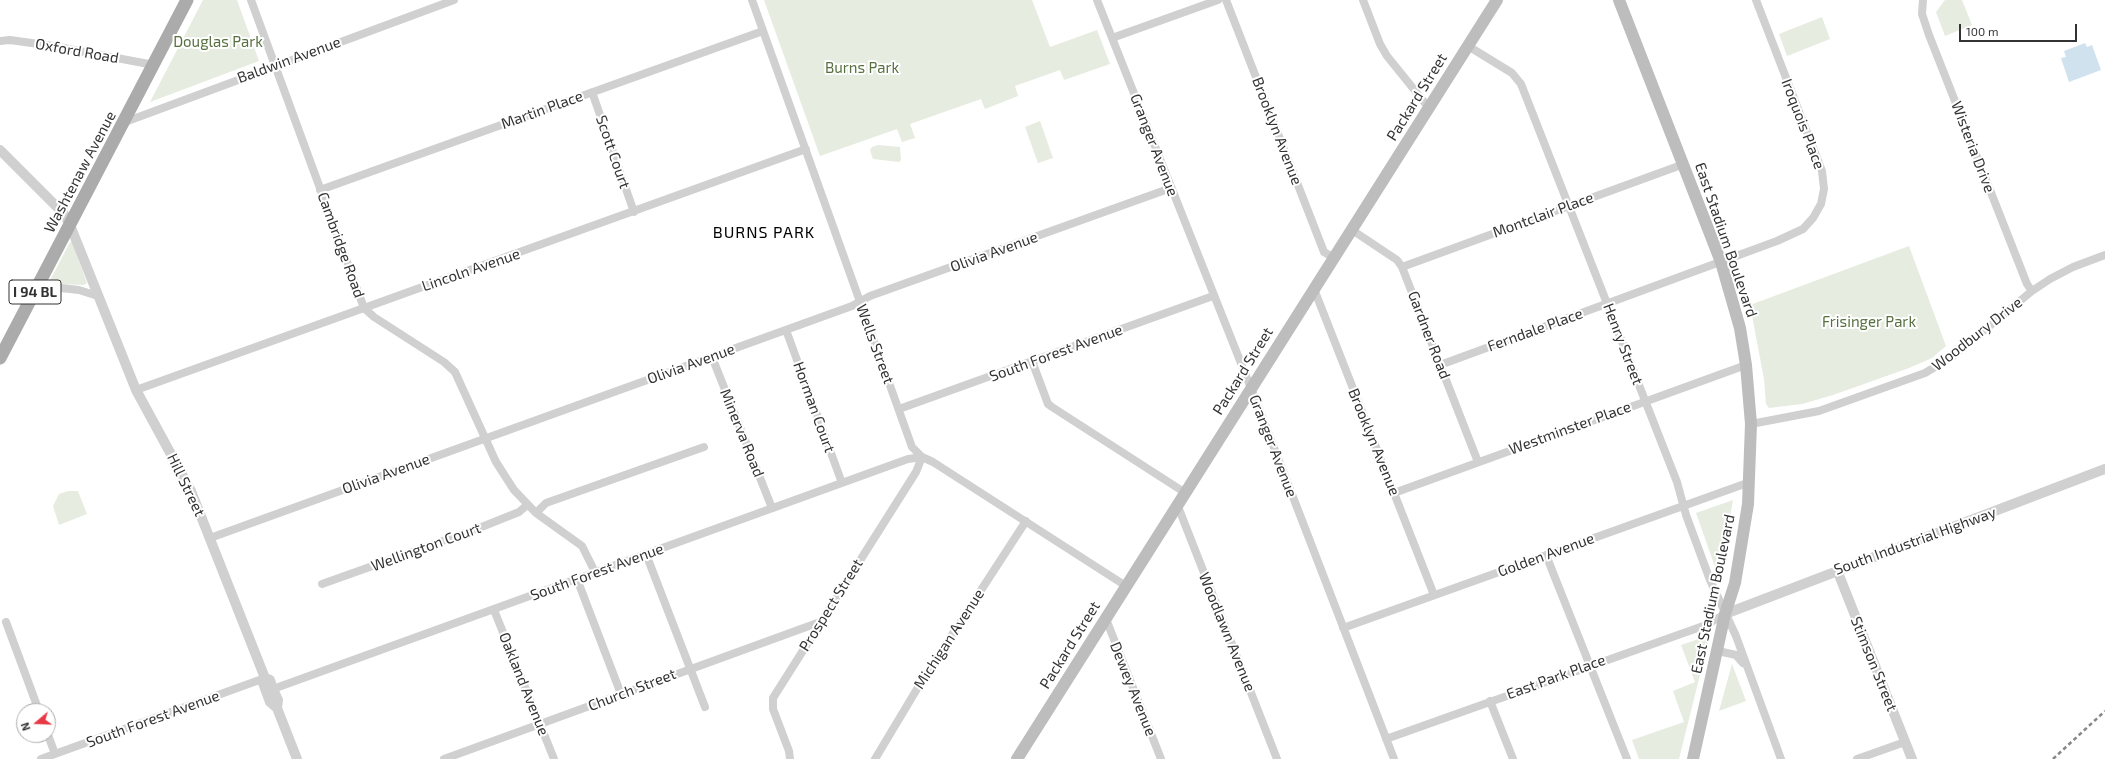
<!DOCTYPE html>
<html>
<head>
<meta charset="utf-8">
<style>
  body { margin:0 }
  #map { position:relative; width:2105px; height:759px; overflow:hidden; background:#fff; font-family:"Exo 2",sans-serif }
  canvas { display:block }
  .north { position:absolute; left:16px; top:703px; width:40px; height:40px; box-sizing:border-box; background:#fff; border:1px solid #adadad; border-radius:50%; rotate:251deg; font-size:11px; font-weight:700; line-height:16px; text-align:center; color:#333 }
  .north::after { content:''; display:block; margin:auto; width:14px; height:18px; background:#e63946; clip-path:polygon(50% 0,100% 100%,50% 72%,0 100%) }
  .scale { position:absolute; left:1959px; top:24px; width:118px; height:18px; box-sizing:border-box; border:2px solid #333; border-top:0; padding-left:5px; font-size:12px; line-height:14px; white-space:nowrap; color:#333; -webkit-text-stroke:3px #fff; paint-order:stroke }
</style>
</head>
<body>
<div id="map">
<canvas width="2105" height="759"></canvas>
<div class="north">N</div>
<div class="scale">100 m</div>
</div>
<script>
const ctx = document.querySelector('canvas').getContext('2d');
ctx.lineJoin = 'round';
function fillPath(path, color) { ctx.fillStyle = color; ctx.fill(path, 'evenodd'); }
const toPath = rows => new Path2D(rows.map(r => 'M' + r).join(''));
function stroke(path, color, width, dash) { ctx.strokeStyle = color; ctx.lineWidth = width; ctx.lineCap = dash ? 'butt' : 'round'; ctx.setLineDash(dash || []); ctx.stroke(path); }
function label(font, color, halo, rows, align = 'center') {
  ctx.font = font + ' "Exo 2",sans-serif'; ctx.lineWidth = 4; ctx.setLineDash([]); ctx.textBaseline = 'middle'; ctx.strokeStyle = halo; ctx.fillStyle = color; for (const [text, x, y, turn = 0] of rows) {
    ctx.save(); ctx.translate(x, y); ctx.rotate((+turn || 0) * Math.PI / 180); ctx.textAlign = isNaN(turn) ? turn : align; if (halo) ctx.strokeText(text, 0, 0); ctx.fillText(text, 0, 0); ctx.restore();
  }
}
fillPath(toPath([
  [203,0,237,0,259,61,150,102],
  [764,0,1032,0,1050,47,1097,30,1110,64,1064,80,1060,70,1015,86,1018,96,985,109,981,99,910,124,915,138,902,142,897,129,820,156],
  [1945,0,1962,0,1972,25,1945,36,1936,12],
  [1822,17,1830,39,1787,56,1779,34],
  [1040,121,1053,158,1038,163,1025,127],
  [878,145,900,147,901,160,899,162,873,159,870,150,872,147],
  [70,242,72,242,87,283,84,285,60,284,47,286],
  [1909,246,1946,346,1932,358,1909,368,1833,395,1802,404,1769,408,1766,404,1764,379,1750,305],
  [68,491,78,491,87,514,59,525,53,506,59,494],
  [1733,500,1719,578,1696,513],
  [1707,636,1708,643,1679,759,1639,759,1632,740,1684,722,1673,691,1695,682,1681,645],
  [1732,664,1746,701,1719,711]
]), '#e6ecdf');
fillPath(toPath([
  [2085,43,2087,47,2092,45,2101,70,2069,82,2061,58,2066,57,2064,51]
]), '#cfe2ee');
stroke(toPath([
  [251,0,364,308,374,317,444,362,455,372,496,462,514,490,536,513,582,546,595,572],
  [752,0,912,447,922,457,933,462,1126,586],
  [1097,0,1256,401,1394,759],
  [1226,0,1324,252,1334,258],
  [1363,0,1380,44,1387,56,1429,108],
  [1923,0,1922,14,1929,35,2027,284,2032,291],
  [1112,38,1218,0],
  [0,41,10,40,53,46,154,65],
  [1468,46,1512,73,1521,84,1677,482,1686,515,1710,580,1736,636,1781,759],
  [592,92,634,212],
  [125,122,454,0],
  [320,190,763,31],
  [1352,230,1397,260,1402,267,1478,462],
  [1402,267,1684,164],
  [1314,289,1434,595],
  [32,299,44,292,61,288,79,290,98,296],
  [786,330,842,483],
  [712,357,772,508],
  [1032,361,1048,404,1052,407,1184,492],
  [1440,365,1777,241,1803,229,1813,218,1821,204,1824,189,1822,171,1756,0],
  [136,390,806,149],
  [899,409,1213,296],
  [1751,424,1819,411,1925,373,1953,356,2032,291,2050,279,2073,267,2105,255],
  [1394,493,1746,365],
  [1177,504,1277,759],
  [536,513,546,503,704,447],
  [210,538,852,306,870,296,1171,188],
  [646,554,705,707],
  [1546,555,1627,759],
  [577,579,621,694],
  [322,584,479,528,519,512,527,505],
  [494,610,554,759],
  [1106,619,1161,759],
  [6,622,39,711],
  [1343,628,1750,482],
  [1718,651,1736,655,1743,663],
  [273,689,908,459,922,457],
  [1490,701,1513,759],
  [48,735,55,754],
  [1386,739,1706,625,1725,614],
  [41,759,265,678],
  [444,759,820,622],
  [790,759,789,751,773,709,773,698,916,472,922,457],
  [875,759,920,684,1026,521],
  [1857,759,1905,742]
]), '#d0d0d0', 8);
stroke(toPath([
  [0,150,64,214,70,225,136,390,191,491,265,678,270,680,273,689,278,700,277,708],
  [1837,570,1912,759],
  [1725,614,2105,469],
  [263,683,270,702,277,708,297,759]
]), '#d0d0d0', 10);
stroke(toPath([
  [1619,0,1721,262,1740,328,1746,365,1751,424,1748,504,1735,583,1725,614,1693,759],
  [1017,759,1497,0]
]), '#bdbdbd', 12);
stroke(toPath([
  [0,358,187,0]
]), '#ababab', 13);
stroke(toPath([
  [2053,759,2105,711]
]), '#888', 2.5, [4, 3]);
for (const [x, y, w] of [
  [35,292,52]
]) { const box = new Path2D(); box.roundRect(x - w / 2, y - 12, w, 24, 3); ctx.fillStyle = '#fff'; ctx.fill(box); stroke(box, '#333', 1); }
label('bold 14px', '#333', null, [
  ["I 94 BL",35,292]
]);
label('15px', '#56703f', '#fff', [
  ["Douglas Park",218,42],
  ["Burns Park",862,68],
  ["Frisinger Park",1869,322]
]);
label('15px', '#333', '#fff', [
  ["Oxford Road",77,51,10],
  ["Baldwin Avenue",289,60,-20],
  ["Packard Street",1417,97,-58],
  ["Martin Place",542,110,-20],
  ["Iroquois Place",1803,124,69],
  ["Brooklyn Avenue",1277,131,69],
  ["Granger Avenue",1154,145,69],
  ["Wisteria Drive",1973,147,69],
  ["Scott Court",613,152,71],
  ["Washtenaw Avenue",80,172,-62],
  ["Montclair Place",1543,215,-20],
  ["East Stadium Boulevard",1726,240,71],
  ["Cambridge Road",341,245,70],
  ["Olivia Avenue",994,252,-20],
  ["Lincoln Avenue",471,270,-19],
  ["Ferndale Place",1535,330,-20],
  ["Woodbury Drive",1977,334,-38],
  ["Gardner Road",1429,335,69],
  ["Wells Street",875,344,70],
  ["Henry Street",1623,344,69],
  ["South Forest Avenue",1056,353,-20],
  ["Olivia Avenue",691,364,-20],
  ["Packard Street",1243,371,-58],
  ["Horman Court",814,407,70],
  ["Westminster Place",1570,428,-20],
  ["Minerva Road",742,433,68],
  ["Brooklyn Avenue",1374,442,68],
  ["Granger Avenue",1273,446,69],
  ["Olivia Avenue",386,474,-20],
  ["Hill Street",186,485,64],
  ["South Industrial Highway",1915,541,-20],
  ["Wellington Court",426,547,-20],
  ["Golden Avenue",1546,555,-20],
  ["South Forest Avenue",597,572,-20],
  ["East Stadium Boulevard",1713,594,-78],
  ["Prospect Street",831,605,-58],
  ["Woodlawn Avenue",1227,632,68],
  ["Michigan Avenue",949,639,-57],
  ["Packard Street",1070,645,-58],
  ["Stimson Street",1874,664,68],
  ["East Park Place",1556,677,-20],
  ["Oakland Avenue",524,684,68],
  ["Dewey Avenue",1133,689,68],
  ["Church Street",632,690,-21],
  ["South Forest Avenue",153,719,-20]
]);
ctx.letterSpacing = '1px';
label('16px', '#000', '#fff', [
  ["BURNS PARK",764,233]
]);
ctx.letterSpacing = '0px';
</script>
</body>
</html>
